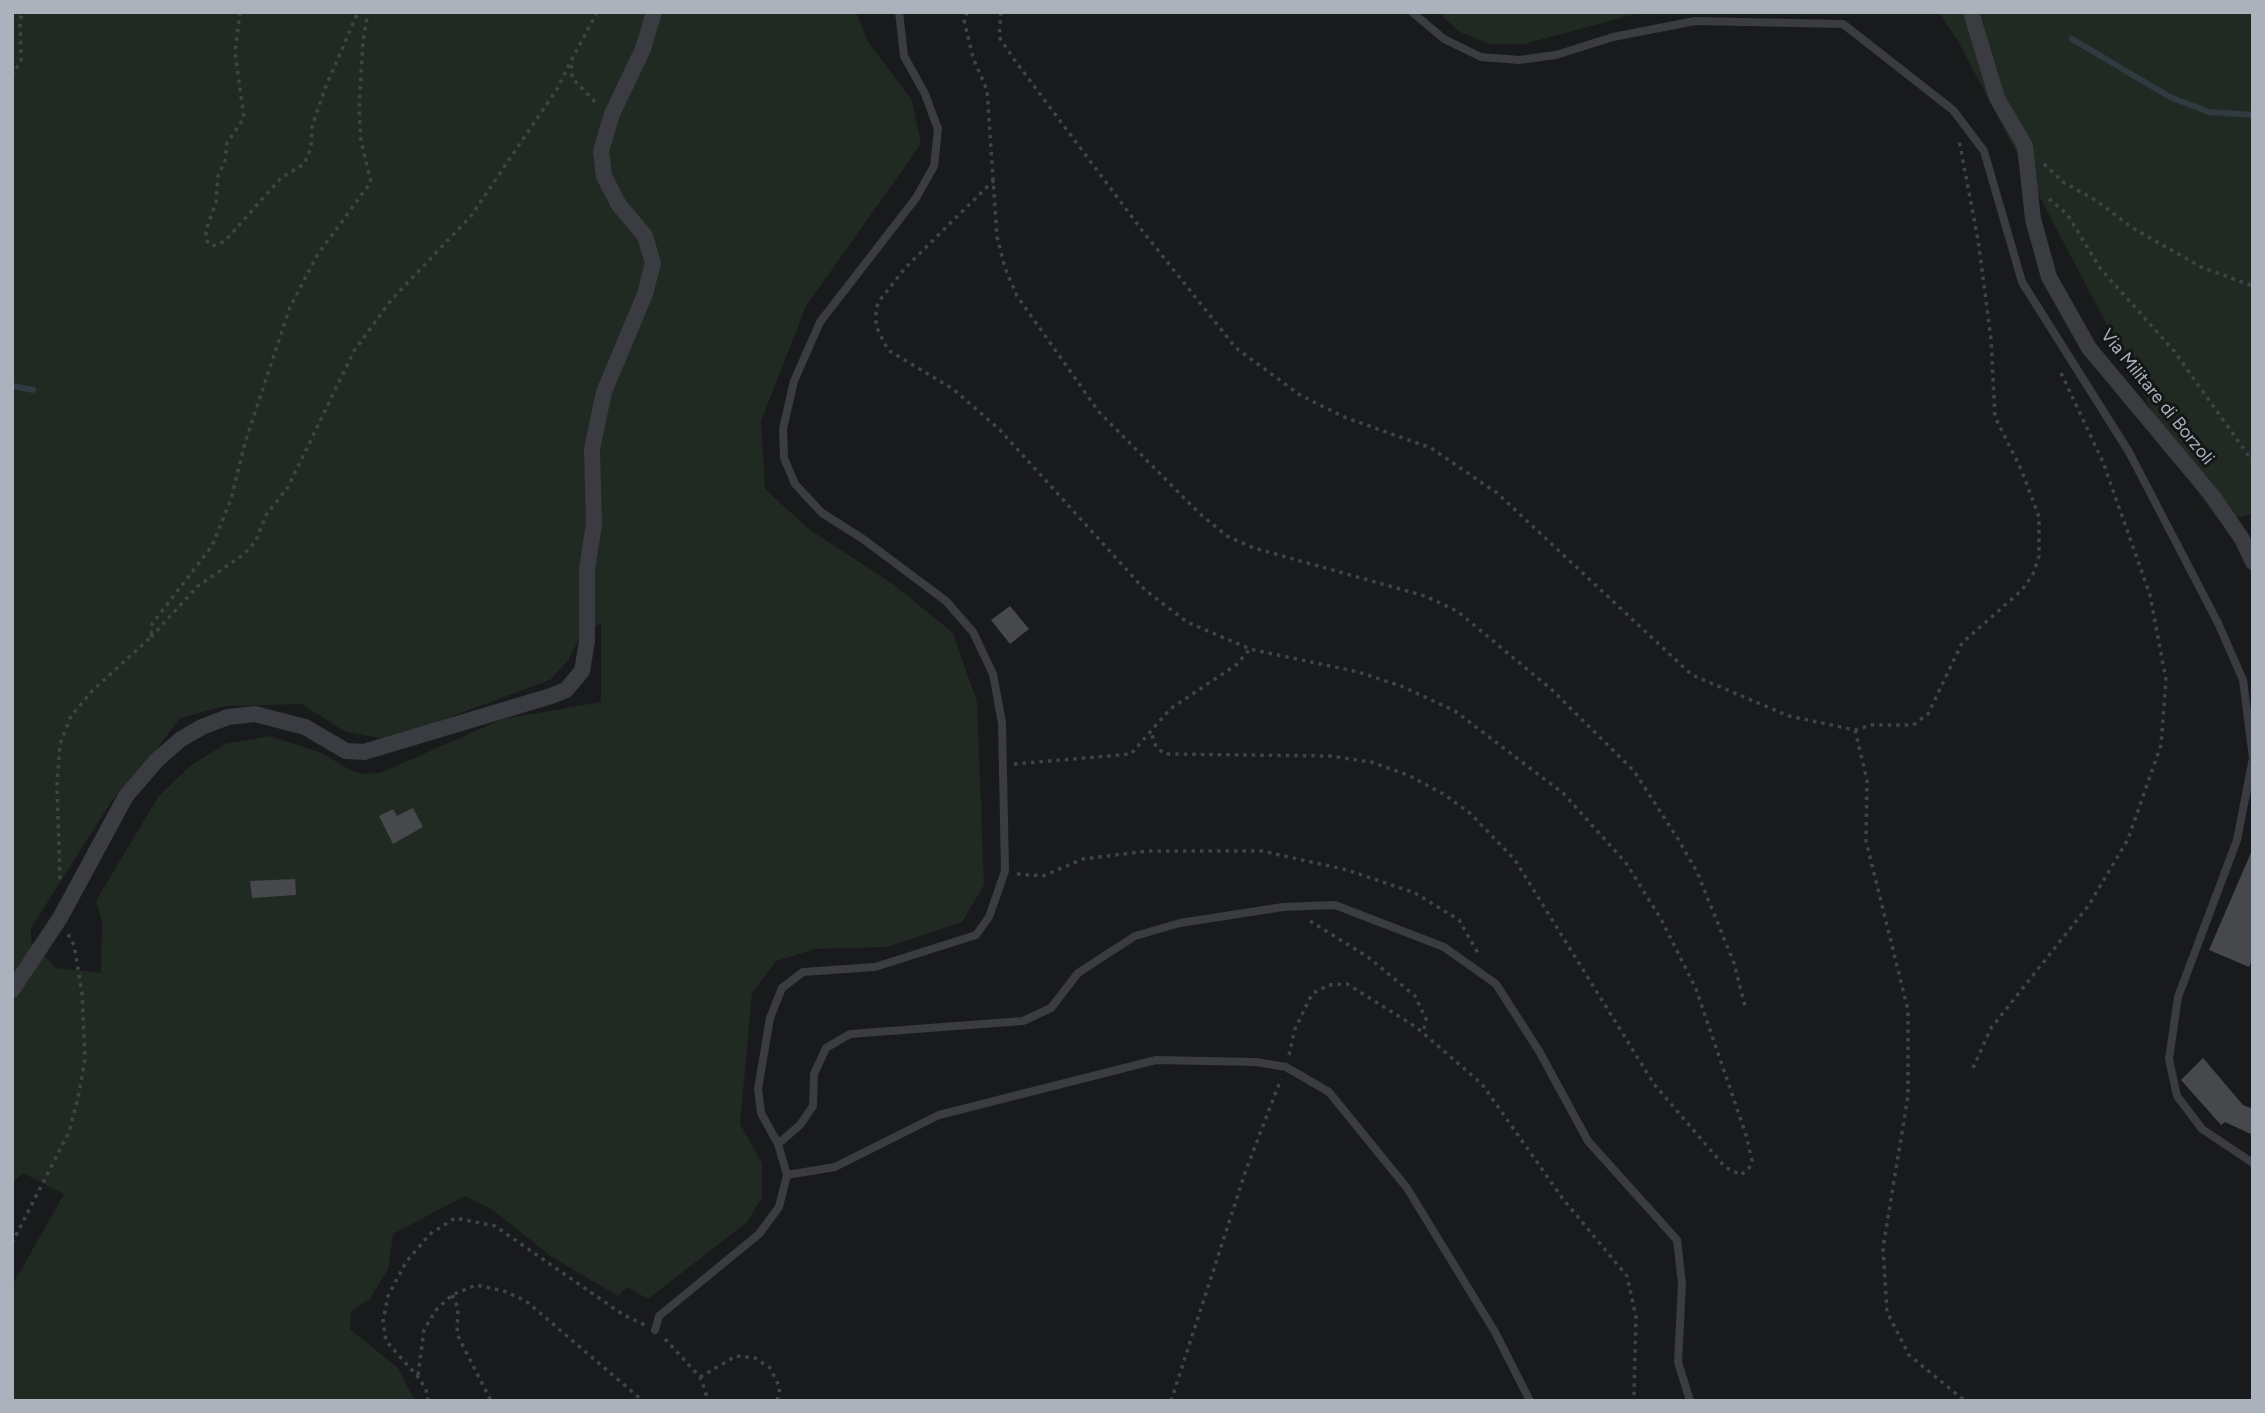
<!DOCTYPE html>
<html>
<head>
<meta charset="utf-8">
<style>
  body { margin:0 }
  #map { position:relative; width:2265px; height:1413px; overflow:hidden; background:#191a1c; font-family:Figtree,sans-serif }
  canvas { display:block }
  .frame { position:absolute; inset:0; border:14px solid #acb2bc; pointer-events:none }
</style>
</head>
<body>
<div id="map">
<canvas width="2265" height="1413"></canvas>
<div class="frame"></div>
</div>
<script>
const ctx = document.querySelector('canvas').getContext('2d');
ctx.lineJoin = 'round';
function fillPath(path, color) { ctx.fillStyle = color; ctx.fill(path, 'evenodd'); }
const toPath = rows => new Path2D(rows.map(r => 'M' + r).join(''));
function stroke(path, color, width, dash) { ctx.strokeStyle = color; ctx.lineWidth = width; ctx.lineCap = dash ? 'butt' : 'round'; ctx.setLineDash(dash || []); ctx.stroke(path); }
function label(font, color, halo, rows, align = 'center') {
  ctx.font = font + ' Figtree,sans-serif'; ctx.lineWidth = 6; ctx.setLineDash([]); ctx.textBaseline = 'middle'; ctx.strokeStyle = halo; ctx.fillStyle = color; for (const [text, x, y, turn = 0] of rows) {
    ctx.save(); ctx.translate(x, y); ctx.rotate((+turn || 0) * Math.PI / 180); ctx.textAlign = isNaN(turn) ? turn : align; if (halo) ctx.strokeText(text, 0, 0); ctx.fillText(text, 0, 0); ctx.restore();
  }
}
fillPath(toPath([
  [12,12,856,12,868,42,912,100,921,144,806,306,761,421,765,489,810,530,893,584,953,633,977,702,984,885,962,922,887,947,815,949,776,961,752,993,740,1124,762,1163,762,1198,746,1223,648,1299,627,1287,618,1296,552,1257,493,1210,465,1196,393,1234,388,1269,370,1299,351,1311,350,1329,398,1368,415,1401,13,1401,12,1286,64,1194,23,1173,12,1184],
  [601,623,601,702,503,719,380,773,364,774,350,770,322,753,270,736,225,744,190,766,158,797,96,901,102,921,101,973,56,968,31,942,31,928,113,799,137,775,180,718,225,706,302,704,344,731,388,740,550,680,569,659,580,637],
  [1438,12,1643,12,1524,44,1489,44,1460,32],
  [1938,12,2253,12,2253,514,2219,521,2184,472,1958,41]
]), '#212a22');
stroke(toPath([
  [2072,39,2170,97,2209,112,2253,115],
  [12,386,33,390]
]), '#2f3a41', 6);
fillPath(toPath([
  [1010,606,1029,629,1010,644,991,620],
  [413,808,423,827,393,844,379,816,393,809,397,816],
  [2253,848,2253,958,2249,967,2209,950],
  [295,879,296,895,252,898,250,881],
  [2203,1058,2243,1105,2253,1109,2253,1135,2225,1122,2221,1125,2181,1080]
]), '#46484c');
stroke(toPath([
  [240,12,235,52,244,118,227,143,225,161,218,176,216,202,206,230,206,240,212,246,225,241,281,178,304,164,311,148,312,126,326,86,358,12],
  [597,12,571,61,572,78,598,105],
  [967,12,964,20,973,58,987,90,997,237,1005,268,1017,296,1099,412,1199,513,1227,536,1254,548,1425,596,1457,611,1551,689,1634,771,1678,839,1697,872,1734,963,1746,1010],
  [1001,12,999,37,1016,62,1141,229,1236,348,1300,395,1344,417,1431,448,1497,493,1692,675,1789,716,1855,730,1871,725,1913,725,1928,714,1962,643,2022,590,2033,574,2039,556,2039,517,2021,469,1995,417,1991,339,1978,240,1959,140],
  [12,76,21,60,20,20,23,12],
  [2044,164,2063,182,2097,201,2131,227,2201,267,2253,286],
  [994,180,906,267,880,300,876,308,876,326,888,350,953,389,999,429,1145,590,1187,622,1250,649,1358,672,1401,686,1455,711,1564,794,1626,863,1661,919,1696,989,1746,1135,1752,1161,1749,1168,1741,1175,1725,1167,1654,1084,1515,860,1471,814,1445,795,1408,775,1371,762,1330,756,1165,754,1156,747,1151,732],
  [2049,199,2067,214,2100,268,2174,351,2253,462],
  [151,637,198,586,243,555,256,541,266,515,288,487,354,351,392,299,471,216,557,89,571,61],
  [1855,730,1867,780,1866,841,1908,1010,1908,1096,1883,1248,1887,1312,1909,1355,1965,1401],
  [1014,764,1131,754,1170,709,1236,665,1250,649],
  [1017,874,1043,876,1083,859,1148,851,1262,851,1347,870,1415,893,1459,920,1479,955],
  [60,879,57,785,60,744,71,716,93,690,151,637,152,624,212,546,231,499,245,443,290,307,318,254,371,182,361,141,359,109,363,41,368,12],
  [1310,921,1368,957,1415,996,1426,1019,1423,1034],
  [1289,1055,1295,1029,1312,994,1328,985,1347,984,1416,1027,1482,1084,1563,1199,1627,1276,1636,1317,1634,1393,1636,1401],
  [1973,1068,1991,1028,2089,905,2128,839,2161,745,2166,680,2150,595,2103,462,2060,371],
  [12,1243,69,1132,78,1098,85,1059,82,993,74,945,68,934],
  [452,1295,458,1308,457,1334,491,1401],
  [665,1339,700,1377,706,1393,705,1401],
  [418,1375,424,1330,435,1311,452,1295,476,1285,504,1291,526,1301,643,1401],
  [700,1377,736,1356,755,1358,770,1368,780,1388,777,1401],
  [428,1401,426,1389,418,1377,386,1341,383,1321,388,1296,406,1262,430,1234,455,1218,495,1226,622,1314,645,1325],
  [1171,1401,1246,1170,1281,1079]
]), '#404348', 3.5, [3.5, 5]);
stroke(toPath([
  [1412,12,1444,39,1481,57,1519,60,1556,55,1613,37,1695,21,1843,24,1953,110,1984,151,2022,282,2129,452,2218,623,2243,680,2253,758,2237,840,2178,997,2169,1059,2177,1096,2202,1129,2253,1163],
  [778,1144,800,1125,813,1106,814,1074,826,1048,850,1034,1023,1021,1051,1008,1078,973,1135,936,1180,923,1283,907,1335,905,1444,947,1496,984,1539,1051,1588,1141,1677,1240,1682,1284,1678,1362,1690,1401],
  [787,1175,835,1167,939,1115,1156,1060,1256,1062,1286,1067,1329,1092,1407,1188,1495,1332,1530,1401],
  [655,1330,659,1316,759,1234,779,1207,787,1175,778,1144,761,1113,758,1089,770,1018,782,988,803,972,875,967,976,935,989,917,1005,871,1002,723,993,674,973,632,946,601,863,539,822,513,795,484,784,458,783,429,794,381,820,322,916,198,934,166,938,129,925,94,904,56,899,12]
]), '#3a3c41', 8);
stroke(toPath([
  [1971,12,1997,98,2025,146,2033,219,2049,277,2089,348,2214,498,2242,539,2253,562],
  [12,990,60,918,126,796,157,760,181,739,202,727,228,717,255,714,305,727,346,751,364,752,551,696,566,690,582,671,587,641,587,569,594,524,592,449,604,392,645,294,653,263,645,236,619,205,604,176,601,151,612,114,643,49,654,12]
]), '#3a3c41', 16);
label('18px', '#acb2bc', '#141517', [
  ["Via Militare di Borzoli",2157,397,51]
]);
</script>
</body>
</html>
